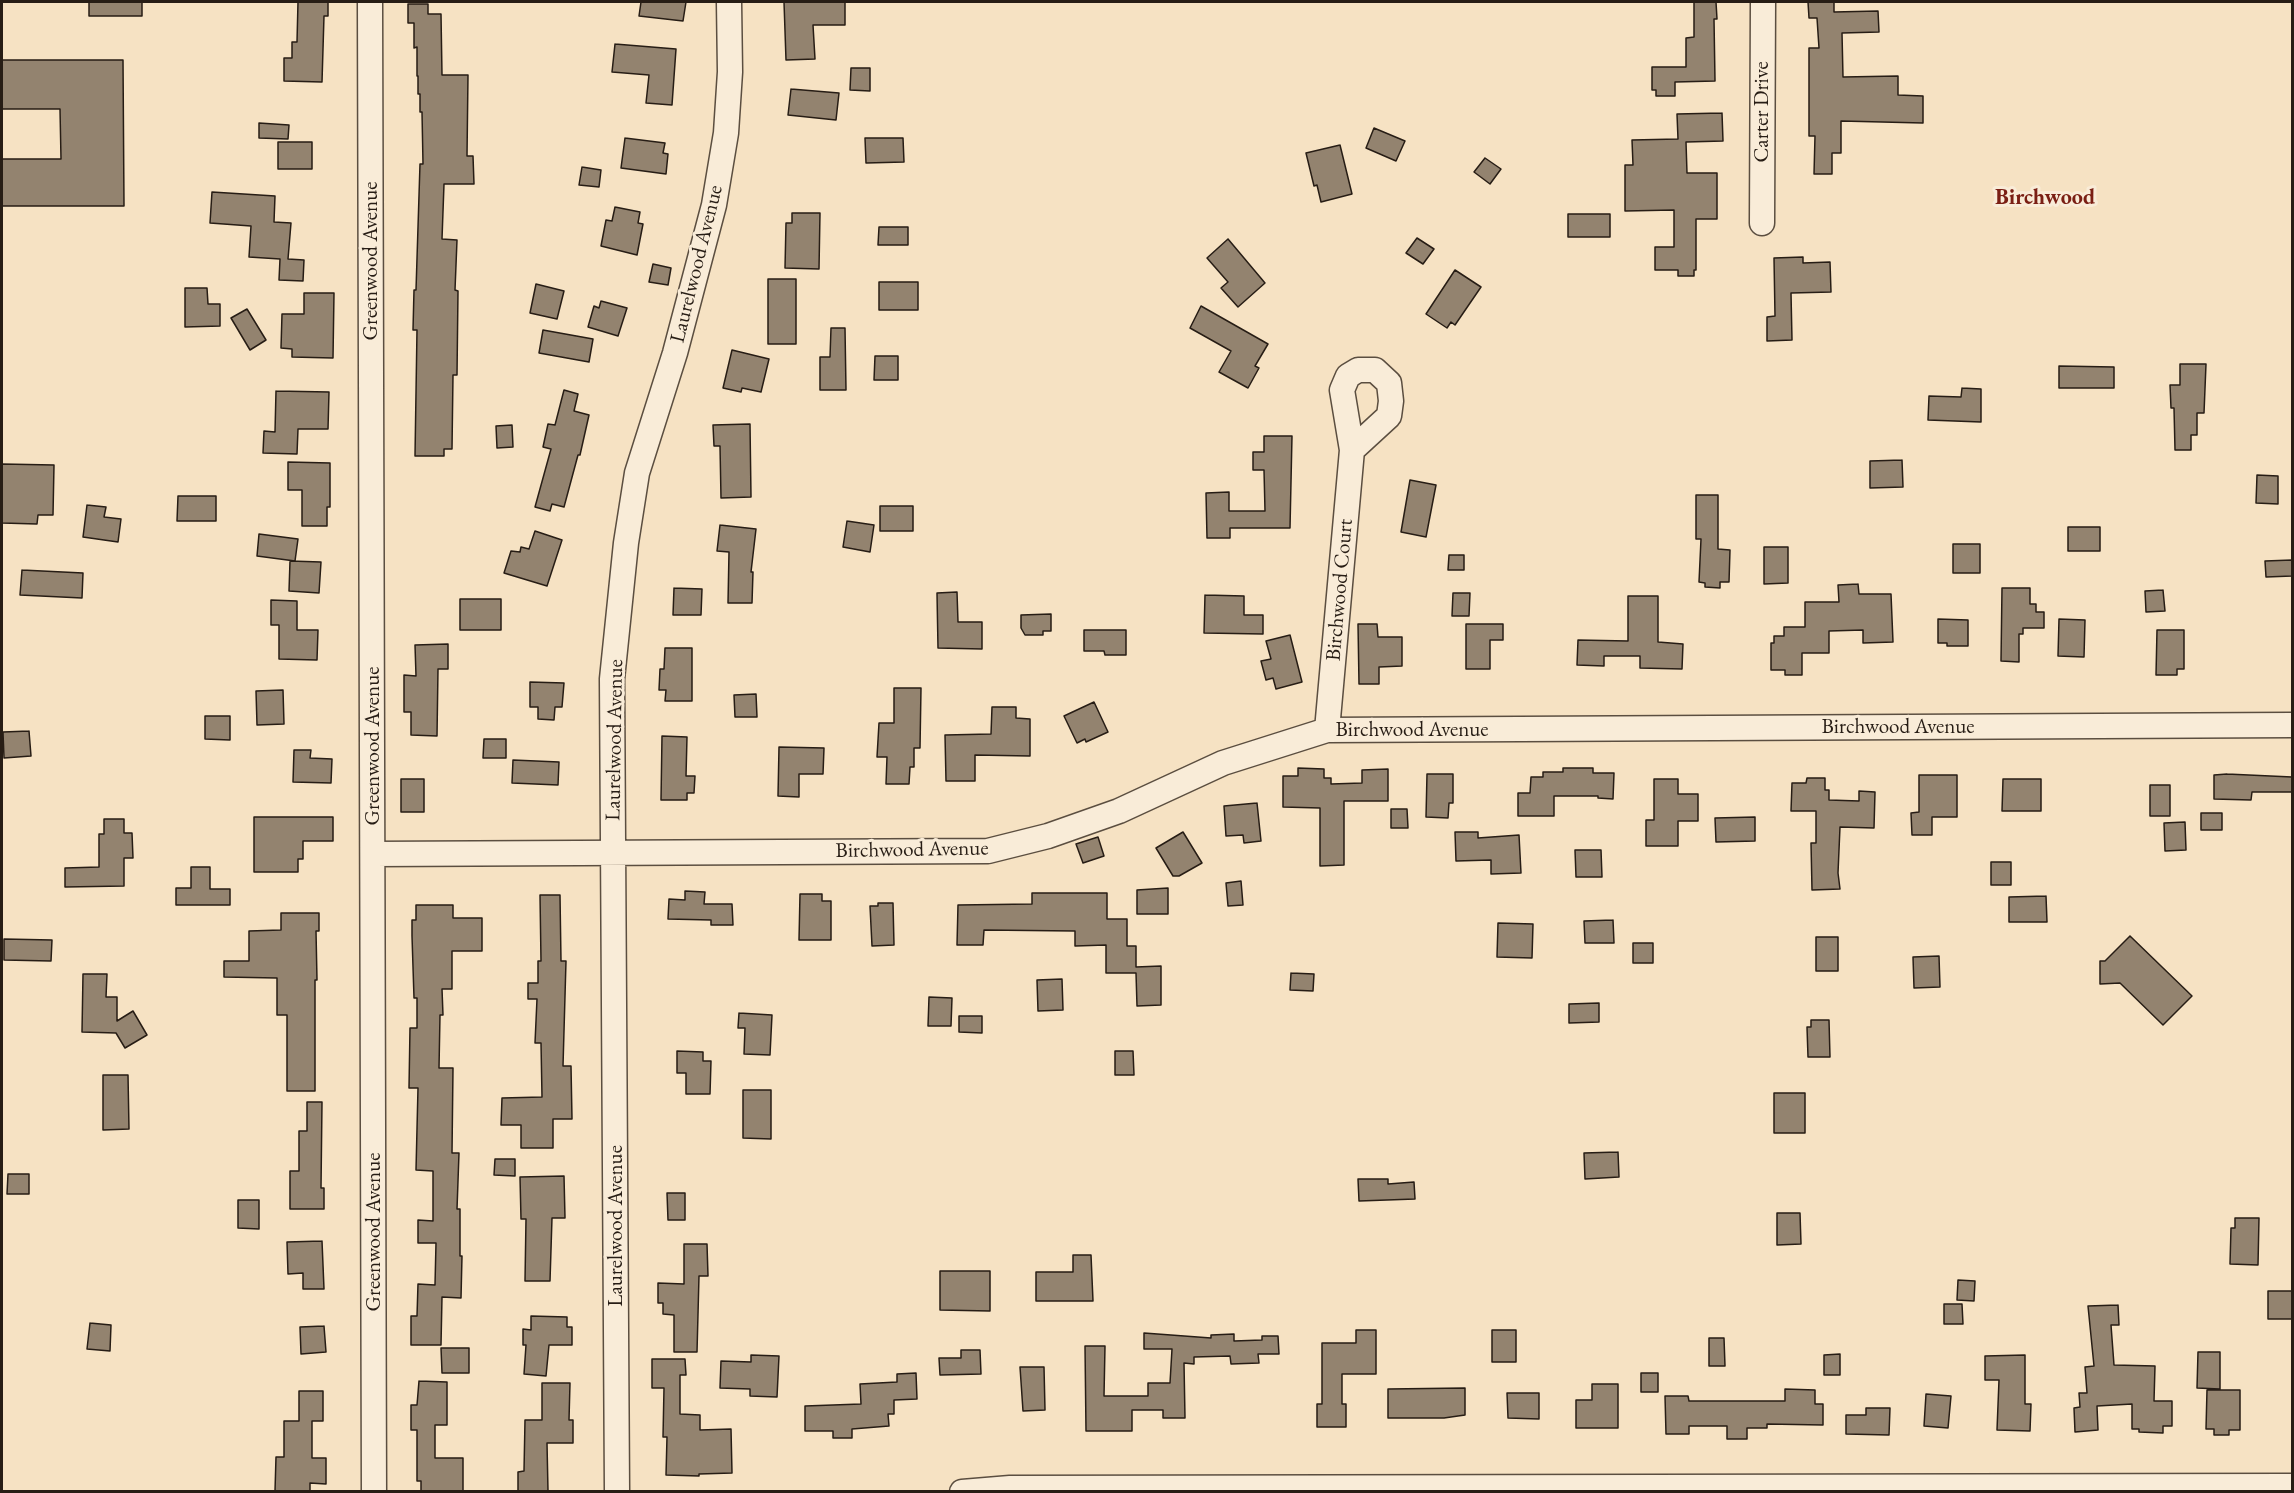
<!DOCTYPE html>
<html>
<head>
<meta charset="utf-8">
<style>
  body { margin:0 }
  #map { position:relative; width:2294px; height:1493px; overflow:hidden; background:#f6e2c3; font-family:"EB Garamond",serif }
  canvas { display:block }
  .frame { position:absolute; inset:0; border:3px solid #271d15; pointer-events:none }
</style>
</head>
<body>
<div id="map">
<canvas width="2294" height="1493"></canvas>
<div class="frame"></div>
</div>
<script>
const ctx = document.querySelector('canvas').getContext('2d');
ctx.lineJoin = 'round';
function fillPath(path, color) { ctx.fillStyle = color; ctx.fill(path, 'evenodd'); }
const toPath = rows => new Path2D(rows.map(r => 'M' + r).join(''));
function stroke(path, color, width, dash) { ctx.strokeStyle = color; ctx.lineWidth = width; ctx.lineCap = dash ? 'butt' : 'round'; ctx.setLineDash(dash || []); ctx.stroke(path); }
function label(font, color, halo, rows, align = 'center') {
  ctx.font = font + ' "EB Garamond",serif'; ctx.lineWidth = 6; ctx.setLineDash([]); ctx.textBaseline = 'middle'; ctx.strokeStyle = halo; ctx.fillStyle = color; for (const [text, x, y, turn = 0] of rows) {
    ctx.save(); ctx.translate(x, y); ctx.rotate((+turn || 0) * Math.PI / 180); ctx.textAlign = isNaN(turn) ? turn : align; if (halo) ctx.strokeText(text, 0, 0); ctx.fillText(text, 0, 0); ctx.restore();
  }
}
const building = toPath([
  [89,2,142,2,142,16,89,16,89,2],
  [298,2,328,2,328,16,324,16,322,82,284,81,284,58,292,58,292,42,297,42,298,2],
  [641,2,686,2,683,21,639,16,641,2],
  [784,2,845,2,845,25,813,25,815,59,786,60,784,2],
  [1694,2,1716,2,1717,19,1714,19,1715,81,1675,82,1675,96,1656,96,1656,90,1652,90,1652,67,1686,67,1686,38,1694,37,1694,2],
  [1808,2,1834,2,1834,12,1878,11,1879,32,1842,33,1843,77,1898,76,1898,95,1923,96,1923,123,1841,121,1841,153,1832,153,1832,174,1814,174,1815,136,1809,136,1809,48,1819,48,1817,18,1809,18,1808,2],
  [408,4,428,4,428,14,441,14,442,75,468,75,467,156,473,156,474,184,444,184,442,239,457,240,455,290,458,291,457,375,453,375,452,449,444,449,444,456,415,456,417,330,413,330,414,290,416,290,420,164,423,164,422,112,420,112,420,94,418,94,418,76,417,76,417,47,414,48,414,23,408,23,408,4],
  [615,44,676,49,672,105,646,103,649,75,612,72,615,44],
  [2,60,123,60,124,206,2,206,2,159,61,159,60,109,2,109,2,60],
  [851,68,870,68,870,91,850,90,851,68],
  [791,89,839,93,836,120,788,115,791,89],
  [1722,113,1723,141,1686,142,1687,173,1717,173,1717,219,1696,219,1696,270,1694,270,1694,276,1678,276,1678,270,1655,270,1655,247,1674,247,1674,210,1625,211,1625,165,1633,165,1632,140,1678,139,1677,114,1722,113],
  [259,123,289,125,288,139,259,138,259,123],
  [1374,128,1405,141,1396,161,1366,148,1374,128],
  [625,138,665,143,663,153,668,154,666,174,621,168,625,138],
  [865,138,903,138,904,162,866,163,865,138],
  [278,142,312,142,312,169,278,169,278,142],
  [1340,145,1352,194,1321,202,1317,185,1314,186,1306,153,1340,145],
  [1485,158,1501,169,1490,184,1474,172,1485,158],
  [582,167,601,170,599,187,579,185,582,167],
  [212,192,275,196,274,222,291,223,288,259,304,260,303,281,279,280,280,259,249,257,251,226,210,223,212,192],
  [615,207,640,212,638,223,643,224,637,255,601,246,606,220,612,221,615,207],
  [792,213,820,213,819,269,785,268,786,223,792,223,792,213],
  [1568,214,1610,214,1610,237,1568,237,1568,214],
  [879,227,908,227,908,245,878,245,879,227],
  [1417,238,1434,249,1423,264,1406,253,1417,238],
  [1228,239,1265,283,1238,307,1221,288,1228,282,1207,258,1228,239],
  [1803,257,1803,263,1830,262,1831,292,1791,293,1792,340,1767,341,1767,317,1775,316,1774,258,1803,257],
  [653,264,671,268,668,285,649,282,653,264],
  [1455,270,1481,287,1455,325,1451,322,1447,328,1426,314,1455,270],
  [768,279,796,279,796,344,768,344,768,279],
  [879,282,918,282,918,310,879,310,879,282],
  [536,284,564,291,557,319,530,313,536,284],
  [185,288,207,288,208,304,220,304,220,326,185,327,185,288],
  [304,293,334,293,333,358,292,357,292,349,281,348,282,314,304,314,304,293],
  [601,301,627,308,618,336,588,327,594,306,599,308,601,301],
  [1201,306,1268,344,1255,366,1259,368,1248,388,1219,372,1231,351,1190,328,1201,306],
  [247,309,266,340,250,350,231,318,247,309],
  [831,328,845,328,846,390,820,390,820,357,830,357,831,328],
  [543,330,593,339,589,362,539,353,543,330],
  [732,350,769,359,761,392,742,388,741,392,723,388,732,350],
  [875,356,898,356,898,380,874,380,875,356],
  [2180,364,2206,364,2204,413,2197,413,2197,435,2191,435,2191,450,2175,450,2174,408,2171,408,2170,385,2180,385,2180,364],
  [2059,366,2114,367,2114,388,2059,388,2059,366],
  [1962,388,1981,389,1981,422,1928,420,1929,396,1961,397,1962,388],
  [564,390,578,394,574,411,589,415,580,455,578,455,564,507,552,504,550,511,535,507,551,449,543,447,548,424,555,425,564,390],
  [276,391,329,392,328,429,298,429,297,454,263,453,264,431,275,432,276,391],
  [750,424,751,497,721,498,720,446,714,446,713,425,750,424],
  [512,425,513,447,497,448,496,426,512,425],
  [1264,436,1292,436,1290,528,1230,528,1230,538,1207,538,1206,493,1229,492,1229,511,1265,511,1264,470,1253,470,1253,452,1264,452,1264,436],
  [1902,460,1903,487,1870,488,1870,461,1902,460],
  [288,462,330,463,330,507,327,507,327,526,302,526,302,490,288,490,288,462],
  [2,464,54,465,53,515,38,515,37,524,2,523,2,464],
  [2257,475,2278,476,2278,504,2256,503,2257,475],
  [1410,480,1436,485,1426,537,1401,532,1410,480],
  [1696,495,1718,495,1718,549,1730,550,1729,582,1720,582,1720,588,1705,587,1705,583,1699,582,1701,539,1696,539,1696,495],
  [178,496,216,496,216,521,177,521,178,496],
  [87,505,106,507,104,517,121,519,118,542,83,537,87,505],
  [880,506,913,506,913,531,880,531,880,506],
  [847,521,874,525,870,552,843,547,847,521],
  [720,525,756,529,751,572,753,572,752,603,728,603,729,552,717,551,720,525],
  [2068,527,2100,527,2100,551,2068,551,2068,527],
  [535,531,562,540,547,586,504,573,511,551,520,552,521,547,529,549,535,531],
  [259,534,298,539,295,561,257,556,259,534],
  [1953,544,1980,544,1980,573,1953,573,1953,544],
  [1764,547,1788,547,1788,583,1764,584,1764,547],
  [1449,555,1464,555,1464,570,1448,570,1449,555],
  [2292,560,2292,576,2266,577,2265,561,2292,560],
  [290,561,321,562,319,593,289,591,290,561],
  [22,570,83,573,82,598,20,595,22,570],
  [1858,584,1859,594,1891,594,1893,642,1863,643,1863,630,1829,631,1829,653,1802,653,1802,675,1785,675,1785,670,1771,670,1771,643,1774,643,1774,636,1784,636,1784,627,1805,627,1805,602,1839,602,1838,585,1858,584],
  [674,588,702,589,701,615,673,615,674,588],
  [2002,588,2030,588,2030,604,2036,604,2036,612,2044,612,2044,628,2023,628,2023,634,2019,634,2019,662,2001,661,2002,588],
  [2163,590,2165,611,2146,612,2145,591,2163,590],
  [957,592,958,622,982,622,982,649,938,648,937,593,957,592],
  [1453,593,1470,593,1469,616,1452,616,1453,593],
  [1205,595,1244,596,1244,615,1263,615,1263,634,1204,633,1205,595],
  [1628,596,1658,596,1658,642,1683,644,1682,669,1640,668,1640,656,1604,656,1604,666,1577,665,1578,640,1628,641,1628,596],
  [460,599,501,599,501,630,460,630,460,599],
  [271,600,297,601,297,630,318,630,317,660,279,659,279,625,271,625,271,600],
  [1051,614,1051,631,1043,631,1043,635,1025,635,1021,628,1021,615,1051,614],
  [1938,619,1968,620,1968,646,1947,646,1947,643,1938,643,1938,619],
  [2059,619,2085,620,2084,657,2058,656,2059,619],
  [1358,624,1377,624,1378,637,1402,637,1402,666,1379,667,1379,684,1359,684,1358,624],
  [1466,624,1503,624,1503,640,1490,640,1490,669,1466,669,1466,624],
  [1084,630,1126,630,1126,655,1105,655,1104,651,1084,651,1084,630],
  [2157,630,2184,630,2184,669,2177,669,2177,675,2156,675,2157,630],
  [1290,635,1302,682,1276,689,1273,678,1266,680,1261,661,1271,659,1266,641,1290,635],
  [448,644,448,669,438,669,437,736,411,735,411,712,404,712,404,675,416,676,415,645,448,644],
  [665,648,692,648,692,701,665,701,666,690,659,690,660,669,664,669,665,648],
  [530,682,564,683,562,707,555,707,554,720,538,719,538,707,530,707,530,682],
  [894,688,921,688,920,748,914,748,914,767,910,767,909,784,886,784,887,757,877,757,879,723,894,723,894,688],
  [283,690,284,724,257,725,256,691,283,690],
  [756,694,757,717,735,717,734,695,756,694],
  [1094,702,1108,732,1086,742,1085,739,1077,743,1064,716,1094,702],
  [992,707,1016,707,1016,718,1030,719,1030,756,975,755,975,781,946,781,945,735,991,734,992,707],
  [205,716,230,716,230,740,205,739,205,716],
  [29,731,31,756,4,758,3,732,29,731],
  [662,736,687,737,686,776,695,776,694,793,687,793,687,800,661,800,662,736],
  [484,739,506,739,506,758,483,758,484,739],
  [779,747,824,748,823,774,799,774,799,797,778,796,779,747],
  [294,750,311,750,310,758,332,759,331,783,293,782,294,750],
  [513,760,559,762,558,785,512,783,513,760],
  [1298,768,1324,769,1324,778,1331,778,1331,784,1362,783,1362,770,1388,769,1388,801,1344,801,1344,865,1320,866,1320,808,1283,807,1283,776,1298,776,1298,768],
  [1563,768,1593,768,1593,773,1614,773,1613,799,1598,798,1598,796,1554,796,1554,816,1518,816,1518,793,1530,793,1531,777,1543,777,1543,772,1563,772,1563,768],
  [1427,774,1453,774,1453,803,1449,803,1448,818,1426,817,1427,774],
  [2227,774,2292,777,2292,792,2252,792,2251,800,2214,799,2214,775,2227,774],
  [1919,775,1957,775,1957,817,1932,817,1932,835,1912,835,1911,813,1919,812,1919,775],
  [1807,778,1825,778,1825,790,1829,790,1829,800,1859,801,1859,791,1875,792,1874,828,1840,827,1838,873,1840,889,1812,890,1811,843,1816,843,1816,811,1791,811,1792,783,1806,783,1807,778],
  [401,779,424,779,424,812,401,812,401,779],
  [1654,779,1678,779,1678,794,1698,794,1698,821,1678,821,1678,846,1646,846,1646,820,1654,820,1654,779],
  [2003,779,2041,779,2041,811,2002,811,2003,779],
  [2150,785,2170,785,2170,816,2150,816,2150,785],
  [1257,803,1261,841,1244,843,1243,835,1226,836,1224,806,1257,803],
  [1391,809,1407,809,1408,828,1391,828,1391,809],
  [2201,813,2222,813,2222,830,2201,830,2201,813],
  [254,817,333,817,333,841,303,841,303,859,298,859,298,872,254,872,254,817],
  [1755,817,1755,841,1716,842,1715,818,1755,817],
  [104,819,124,819,124,833,132,833,133,858,124,858,124,886,65,887,65,868,99,867,99,834,104,834,104,819],
  [2185,822,2186,850,2165,851,2164,823,2185,822],
  [1183,832,1202,863,1179,876,1173,876,1156,848,1183,832],
  [1455,832,1478,832,1478,838,1519,835,1521,873,1491,874,1491,860,1456,861,1455,832],
  [1098,837,1104,856,1083,863,1076,844,1098,837],
  [1575,850,1601,850,1602,877,1576,877,1575,850],
  [1991,862,2011,862,2011,885,1991,885,1991,862],
  [191,867,210,867,210,889,230,889,230,905,176,905,176,888,191,888,191,867],
  [1241,881,1243,905,1228,906,1226,883,1241,881],
  [1168,888,1168,914,1137,914,1137,890,1168,888],
  [685,891,705,892,704,904,732,904,733,925,711,925,711,920,668,919,669,899,685,900,685,891],
  [1032,893,1107,893,1107,919,1127,919,1127,946,1136,946,1136,967,1161,966,1161,1005,1137,1006,1136,973,1106,973,1106,945,1075,946,1075,931,984,930,983,945,957,945,958,905,1032,904,1032,893],
  [800,894,822,894,822,901,831,901,831,940,799,940,800,894],
  [540,895,560,895,561,961,566,961,563,1066,571,1066,572,1119,553,1119,553,1148,521,1148,521,1125,501,1125,502,1098,542,1097,541,1043,535,1043,537,999,528,999,528,983,538,983,538,961,541,961,540,895],
  [2046,896,2047,922,2009,922,2009,897,2046,896],
  [878,903,893,903,894,945,872,946,870,906,878,906,878,903],
  [416,905,453,905,453,918,482,918,482,951,452,951,452,989,442,989,443,1015,440,1015,439,1068,453,1068,452,1153,459,1153,457,1209,460,1209,460,1256,462,1256,461,1298,442,1297,441,1345,411,1345,411,1316,417,1316,418,1284,435,1285,436,1243,418,1243,418,1220,433,1221,433,1171,416,1170,418,1088,409,1088,410,1028,417,1028,417,998,414,998,412,936,412,920,416,920,416,905],
  [281,913,319,913,319,931,316,931,317,980,315,980,315,1091,287,1091,287,1015,277,1015,277,978,224,977,224,961,249,961,249,931,281,930,281,913],
  [1613,920,1614,943,1585,943,1584,921,1613,920],
  [1498,923,1533,924,1532,958,1497,957,1498,923],
  [2130,936,2192,996,2163,1025,2120,983,2100,984,2100,961,2105,961,2130,936],
  [1816,937,1838,937,1838,971,1816,971,1816,937],
  [4,939,52,940,51,961,4,960,4,939],
  [1633,943,1653,943,1653,963,1633,963,1633,943],
  [1939,956,1940,987,1914,988,1913,957,1939,956],
  [1291,973,1314,974,1313,991,1290,990,1291,973],
  [83,974,107,974,106,997,117,997,117,1021,133,1011,147,1035,125,1048,116,1033,82,1032,83,974],
  [1062,979,1063,1010,1038,1011,1037,980,1062,979],
  [929,997,952,998,951,1026,928,1026,929,997],
  [1599,1003,1599,1022,1569,1023,1569,1004,1599,1003],
  [739,1013,772,1015,770,1055,744,1054,745,1028,738,1028,739,1013],
  [959,1016,982,1016,982,1033,959,1032,959,1016],
  [1811,1020,1829,1020,1830,1057,1808,1057,1807,1027,1811,1027,1811,1020],
  [677,1051,703,1052,703,1061,711,1061,710,1094,686,1094,686,1073,677,1073,677,1051],
  [1115,1051,1133,1051,1134,1075,1115,1075,1115,1051],
  [103,1075,128,1075,129,1129,103,1130,103,1075],
  [743,1090,771,1090,771,1139,743,1138,743,1090],
  [1774,1093,1805,1093,1805,1133,1774,1133,1774,1093],
  [307,1102,322,1102,321,1188,324,1188,324,1209,290,1209,290,1171,299,1171,299,1131,307,1131,307,1102],
  [1618,1152,1619,1177,1585,1179,1584,1153,1618,1152],
  [495,1159,515,1159,515,1176,494,1175,495,1159],
  [8,1174,29,1174,29,1194,7,1194,8,1174],
  [564,1176,565,1218,552,1218,550,1281,525,1281,526,1219,521,1219,520,1177,564,1176],
  [1358,1179,1388,1179,1388,1184,1414,1182,1415,1199,1359,1201,1358,1179],
  [667,1193,685,1193,685,1220,668,1220,667,1193],
  [238,1200,259,1200,259,1229,238,1228,238,1200],
  [1777,1213,1800,1213,1801,1244,1777,1245,1777,1213],
  [2235,1218,2259,1218,2258,1265,2230,1264,2231,1228,2235,1228,2235,1218],
  [322,1241,324,1289,303,1289,303,1273,288,1274,287,1242,322,1241],
  [684,1244,707,1244,708,1276,699,1276,697,1352,674,1352,674,1315,663,1314,663,1303,658,1303,658,1283,684,1284,684,1244],
  [1073,1255,1091,1255,1093,1301,1036,1301,1036,1272,1073,1272,1073,1255],
  [940,1271,990,1271,990,1311,940,1310,940,1271],
  [1958,1280,1975,1281,1974,1301,1957,1300,1958,1280],
  [2268,1291,2292,1291,2292,1319,2268,1319,2268,1291],
  [1944,1304,1962,1304,1963,1324,1944,1324,1944,1304],
  [2118,1305,2119,1325,2111,1325,2114,1365,2155,1366,2154,1401,2172,1401,2172,1426,2163,1426,2163,1433,2139,1432,2139,1429,2132,1429,2132,1404,2097,1406,2098,1430,2075,1432,2074,1408,2080,1407,2079,1393,2087,1393,2085,1367,2094,1366,2088,1306,2118,1305],
  [531,1316,567,1317,567,1327,572,1327,572,1345,549,1345,546,1376,524,1374,526,1345,523,1345,523,1329,531,1330,531,1316],
  [90,1323,111,1325,110,1351,87,1349,90,1323],
  [324,1326,326,1352,301,1354,300,1327,324,1326],
  [1356,1330,1376,1330,1376,1374,1342,1374,1342,1404,1346,1404,1346,1427,1317,1427,1317,1404,1322,1404,1322,1343,1356,1343,1356,1330],
  [1492,1330,1516,1330,1516,1362,1492,1362,1492,1330],
  [1144,1333,1211,1338,1211,1335,1234,1334,1234,1341,1262,1340,1262,1336,1278,1336,1279,1354,1258,1354,1259,1363,1231,1364,1230,1356,1194,1357,1194,1364,1184,1363,1185,1418,1163,1418,1163,1410,1132,1410,1132,1431,1086,1431,1085,1346,1105,1346,1104,1396,1148,1396,1148,1383,1170,1383,1172,1349,1144,1349,1144,1333],
  [1709,1338,1724,1338,1725,1366,1709,1366,1709,1338],
  [441,1348,469,1348,469,1373,442,1373,441,1348],
  [961,1350,980,1350,981,1374,940,1375,939,1358,961,1358,961,1350],
  [2198,1352,2220,1352,2220,1389,2197,1388,2198,1352],
  [1840,1354,1840,1375,1824,1375,1824,1355,1840,1354],
  [751,1355,779,1356,777,1397,750,1396,750,1389,720,1388,721,1361,751,1362,751,1355],
  [2025,1355,2025,1404,2031,1404,2030,1431,1997,1430,1999,1380,1985,1380,1985,1356,2025,1355],
  [652,1359,685,1359,686,1375,680,1375,680,1414,700,1415,700,1430,731,1429,732,1473,699,1474,699,1476,666,1475,667,1437,663,1437,664,1388,652,1388,652,1359],
  [1020,1367,1044,1367,1045,1410,1023,1411,1020,1367],
  [916,1373,917,1399,894,1400,894,1414,888,1414,889,1426,852,1429,852,1438,833,1438,833,1431,805,1431,805,1406,861,1404,860,1384,897,1382,897,1374,916,1373],
  [1641,1373,1658,1373,1658,1392,1641,1392,1641,1373],
  [419,1381,447,1382,447,1425,435,1425,435,1458,463,1458,463,1491,421,1491,421,1481,417,1481,417,1430,411,1430,411,1405,417,1405,419,1381],
  [542,1383,570,1383,569,1420,573,1420,573,1443,547,1443,548,1491,518,1491,518,1472,524,1471,525,1420,542,1420,542,1383],
  [1592,1384,1618,1384,1618,1428,1576,1428,1576,1400,1592,1400,1592,1384],
  [1465,1388,1465,1415,1444,1418,1388,1418,1388,1389,1465,1388],
  [1785,1389,1815,1390,1815,1404,1823,1404,1823,1425,1767,1424,1767,1428,1747,1428,1747,1439,1727,1439,1727,1426,1689,1426,1689,1434,1666,1434,1665,1396,1688,1396,1689,1401,1785,1401,1785,1389],
  [2207,1390,2240,1390,2240,1430,2229,1430,2229,1435,2214,1435,2214,1429,2206,1429,2207,1390],
  [299,1391,323,1391,323,1421,312,1421,312,1458,326,1458,326,1484,310,1483,310,1491,275,1491,276,1457,284,1457,284,1421,299,1421,299,1391],
  [1507,1393,1539,1393,1539,1419,1508,1418,1507,1393],
  [1926,1394,1951,1396,1948,1428,1924,1426,1926,1394],
  [1866,1408,1890,1408,1889,1435,1846,1434,1846,1415,1866,1415,1866,1408]
]);
fillPath(building, '#93836f');
stroke(building, '#271d15', 1.5);
const minor = toPath([
  [370,2,374,1492],
  [1762,223,1763,2],
  [1327,730,1352,450,1389,416,1391,401,1389,383,1375,370,1358,370,1348,376,1342,390,1352,450],
  [373,854,988,851,1048,836,1119,811,1223,763,1327,730,2292,725],
  [617,1492,612,679,626,543,637,473,675,353,714,205,726,133,730,72,729,2],
  [962,1492,1010,1488,2292,1486]
]);
stroke(minor, '#5b4e40', 27);
stroke(minor, '#f9ecd8', 24);
label('21px', '#271d15', '#f9ecd8', [
  ["Carter Drive",1762,112,-90],
  ["Greenwood Avenue",371,261,-90],
  ["Laurelwood Avenue",697,264,-76],
  ["Birchwood Court",1340,590,-85],
  ["Birchwood Avenue",1898,727],
  ["Birchwood Avenue",1412,730],
  ["Laurelwood Avenue",615,740,-89],
  ["Greenwood Avenue",373,746,-90],
  ["Birchwood Avenue",912,850,-1],
  ["Laurelwood Avenue",616,1226,-90],
  ["Greenwood Avenue",374,1232,-90]
]);
label('bold 22px', '#7a1f14', '#f9ecd8', [
  ["Birchwood",2045,198]
]);
</script>
</body>
</html>
